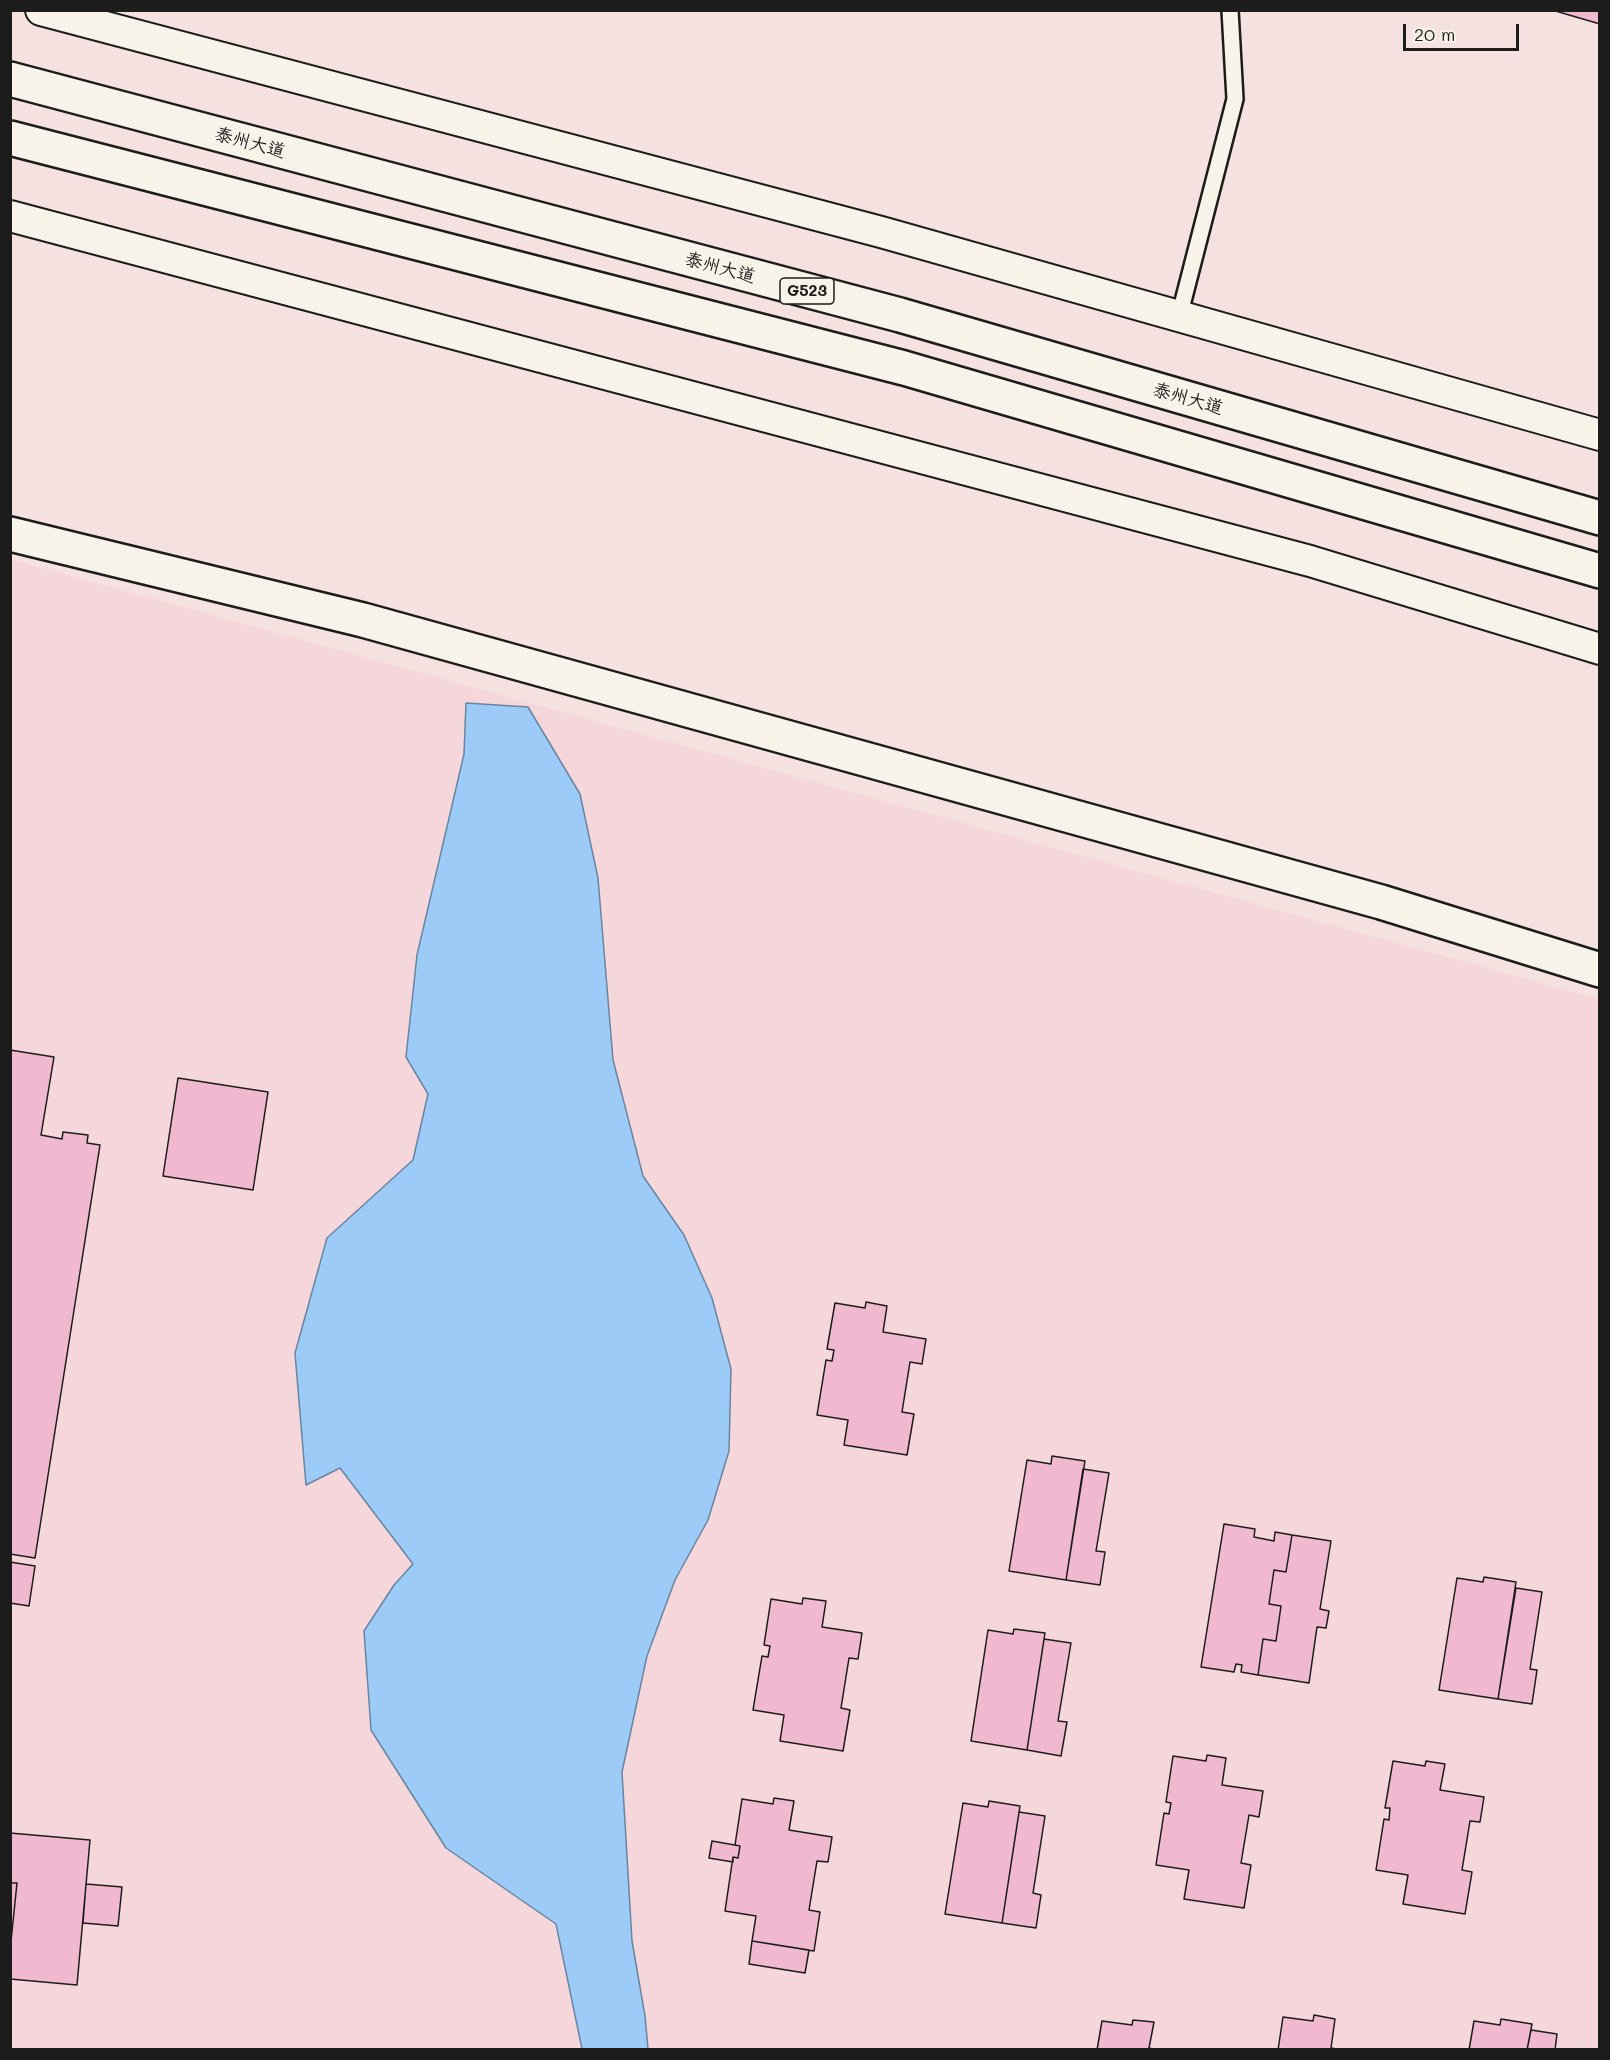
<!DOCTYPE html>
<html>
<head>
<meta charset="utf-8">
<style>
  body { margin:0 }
  #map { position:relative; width:1610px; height:2060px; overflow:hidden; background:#f5e2e0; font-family:Mali,sans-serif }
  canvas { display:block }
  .frame { position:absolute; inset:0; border:12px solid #1c1c1c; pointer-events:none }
  .scale { position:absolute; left:1403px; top:24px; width:116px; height:27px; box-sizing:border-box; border:3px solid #1c1c1c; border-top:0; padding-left:8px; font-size:18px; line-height:21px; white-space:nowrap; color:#1c1c1c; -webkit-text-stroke:4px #f7f3e8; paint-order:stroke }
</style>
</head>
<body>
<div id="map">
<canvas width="1610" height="2060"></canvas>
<div class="frame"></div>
<div class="scale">20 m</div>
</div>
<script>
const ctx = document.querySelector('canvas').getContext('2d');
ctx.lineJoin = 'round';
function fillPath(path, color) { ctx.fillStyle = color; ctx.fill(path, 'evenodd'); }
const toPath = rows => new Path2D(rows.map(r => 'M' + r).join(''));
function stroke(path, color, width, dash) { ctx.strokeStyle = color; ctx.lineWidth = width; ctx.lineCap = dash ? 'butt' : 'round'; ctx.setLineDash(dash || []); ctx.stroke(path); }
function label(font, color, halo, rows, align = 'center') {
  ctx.font = font + ' Mali,"LXGW WenKai TC",sans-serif'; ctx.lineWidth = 5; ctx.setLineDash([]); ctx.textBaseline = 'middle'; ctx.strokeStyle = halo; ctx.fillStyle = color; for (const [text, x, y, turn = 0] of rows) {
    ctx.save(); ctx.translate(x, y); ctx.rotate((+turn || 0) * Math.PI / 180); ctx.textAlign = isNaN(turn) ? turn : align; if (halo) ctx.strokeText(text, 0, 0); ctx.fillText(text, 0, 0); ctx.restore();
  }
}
fillPath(toPath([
  [10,559,1599,999,1599,2049,11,2049]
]), '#f4d6db');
const water = toPath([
  [466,703,528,707,580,794,598,878,613,1060,643,1176,684,1235,712,1298,731,1369,729,1451,708,1520,675,1580,647,1656,622,1772,632,1941,645,2016,648,2049,582,2049,556,1924,446,1848,371,1730,364,1631,394,1585,413,1564,340,1468,306,1485,295,1353,327,1238,413,1160,428,1094,406,1057,417,955,464,754,466,703]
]);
fillPath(water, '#9ccbf7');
stroke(water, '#69859f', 1.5);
const building = toPath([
  [1552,10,1600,10,1600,24,1552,10],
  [10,1050,54,1057,41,1135,62,1139,63,1132,88,1135,87,1143,100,1145,35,1558,10,1554,10,1050],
  [178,1078,268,1092,253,1190,163,1176,178,1078],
  [866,1302,887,1306,883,1332,926,1339,922,1364,910,1362,902,1412,914,1414,907,1455,844,1445,848,1420,817,1415,826,1360,832,1361,834,1350,827,1349,835,1303,865,1308,866,1302],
  [1052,1456,1085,1461,1066,1580,1009,1571,1027,1460,1051,1464,1052,1456],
  [1083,1469,1109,1473,1096,1551,1105,1552,1100,1585,1066,1580,1083,1469],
  [1224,1524,1255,1529,1254,1537,1274,1541,1275,1532,1292,1535,1286,1572,1274,1570,1269,1604,1281,1606,1276,1641,1263,1639,1258,1675,1241,1672,1242,1665,1236,1664,1234,1672,1201,1667,1224,1524],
  [1292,1535,1331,1541,1320,1609,1329,1611,1326,1628,1317,1627,1309,1683,1258,1675,1263,1639,1276,1641,1281,1606,1269,1604,1274,1570,1286,1572,1292,1535],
  [10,1562,35,1566,29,1606,10,1603,10,1562],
  [1484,1577,1516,1582,1498,1699,1439,1690,1457,1578,1483,1582,1484,1577],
  [1516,1588,1542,1592,1530,1669,1537,1670,1532,1704,1498,1699,1516,1588],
  [803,1598,826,1601,822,1627,862,1633,858,1659,849,1658,841,1708,850,1710,843,1751,780,1741,784,1715,753,1710,762,1656,768,1657,770,1646,764,1645,771,1599,802,1604,803,1598],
  [1014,1629,1045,1633,1027,1750,971,1741,988,1630,1013,1634,1014,1629],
  [1044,1639,1071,1643,1058,1721,1067,1722,1061,1756,1027,1750,1044,1639],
  [1207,1755,1226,1758,1222,1785,1263,1791,1259,1817,1249,1815,1241,1863,1251,1865,1244,1908,1184,1899,1189,1870,1156,1865,1164,1813,1169,1814,1171,1803,1166,1802,1173,1756,1206,1761,1207,1755],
  [1393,1761,1425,1766,1426,1761,1445,1764,1440,1790,1484,1797,1480,1822,1470,1821,1462,1870,1472,1872,1465,1914,1403,1904,1408,1875,1376,1870,1384,1819,1389,1820,1390,1808,1385,1808,1393,1761],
  [774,1798,794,1801,789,1830,832,1837,828,1862,817,1861,809,1910,820,1912,814,1951,752,1941,756,1916,725,1911,733,1857,738,1858,740,1846,735,1845,742,1799,773,1804,774,1798],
  [989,1801,1020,1806,1002,1923,945,1914,963,1803,988,1807,989,1801],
  [1019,1812,1045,1816,1033,1893,1041,1895,1036,1928,1002,1923,1019,1812],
  [10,1833,90,1840,77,1985,10,1979,10,1951,17,1883,10,1883,10,1833],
  [712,1841,740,1846,738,1858,733,1857,733,1862,709,1858,712,1841],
  [10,1883,17,1883,10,1951,10,1883],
  [86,1884,122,1887,118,1926,83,1923,86,1884],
  [752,1941,809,1950,805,1973,749,1964,752,1941],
  [1314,2015,1335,2019,1331,2048,1343,2050,1278,2050,1283,2017,1313,2021,1314,2015],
  [1501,2019,1532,2024,1527,2050,1469,2050,1474,2021,1500,2025,1501,2019],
  [1133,2020,1154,2022,1149,2048,1156,2050,1097,2050,1102,2021,1132,2025,1133,2020],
  [1531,2030,1557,2034,1555,2050,1527,2050,1531,2030]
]);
fillPath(building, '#f1b9cf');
stroke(building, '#1c1c1c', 1.5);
const lane = toPath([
  [1179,317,1235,99,1230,10]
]);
const street = toPath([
  [41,10,881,232,1600,435],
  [10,216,1310,561,1600,649]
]);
const secondary = toPath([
  [10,534,363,620,659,702,1381,902,1600,970]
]);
const highway = toPath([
  [10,79,900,315,1600,518],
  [10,138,904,368,1600,571]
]);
stroke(lane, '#1c1c1c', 20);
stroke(street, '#1c1c1c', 34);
stroke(secondary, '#1c1c1c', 38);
stroke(highway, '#1c1c1c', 38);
stroke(lane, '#f7f3e8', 15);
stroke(street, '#f7f3e8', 30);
stroke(secondary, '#f7f3e8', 33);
stroke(highway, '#f7f3e8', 33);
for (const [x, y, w] of [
  [807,291,54]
]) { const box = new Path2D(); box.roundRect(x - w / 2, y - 13, w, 26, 4.5); ctx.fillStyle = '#f7f3e8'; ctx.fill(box); stroke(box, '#1c1c1c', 1.5); }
label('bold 16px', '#1c1c1c', null, [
  ["G523",807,291]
]);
label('18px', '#1c1c1c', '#f7f3e8', [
  ["泰州大道",250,143,15],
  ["泰州大道",720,268,15],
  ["泰州大道",1188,399,16]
]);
</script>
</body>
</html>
